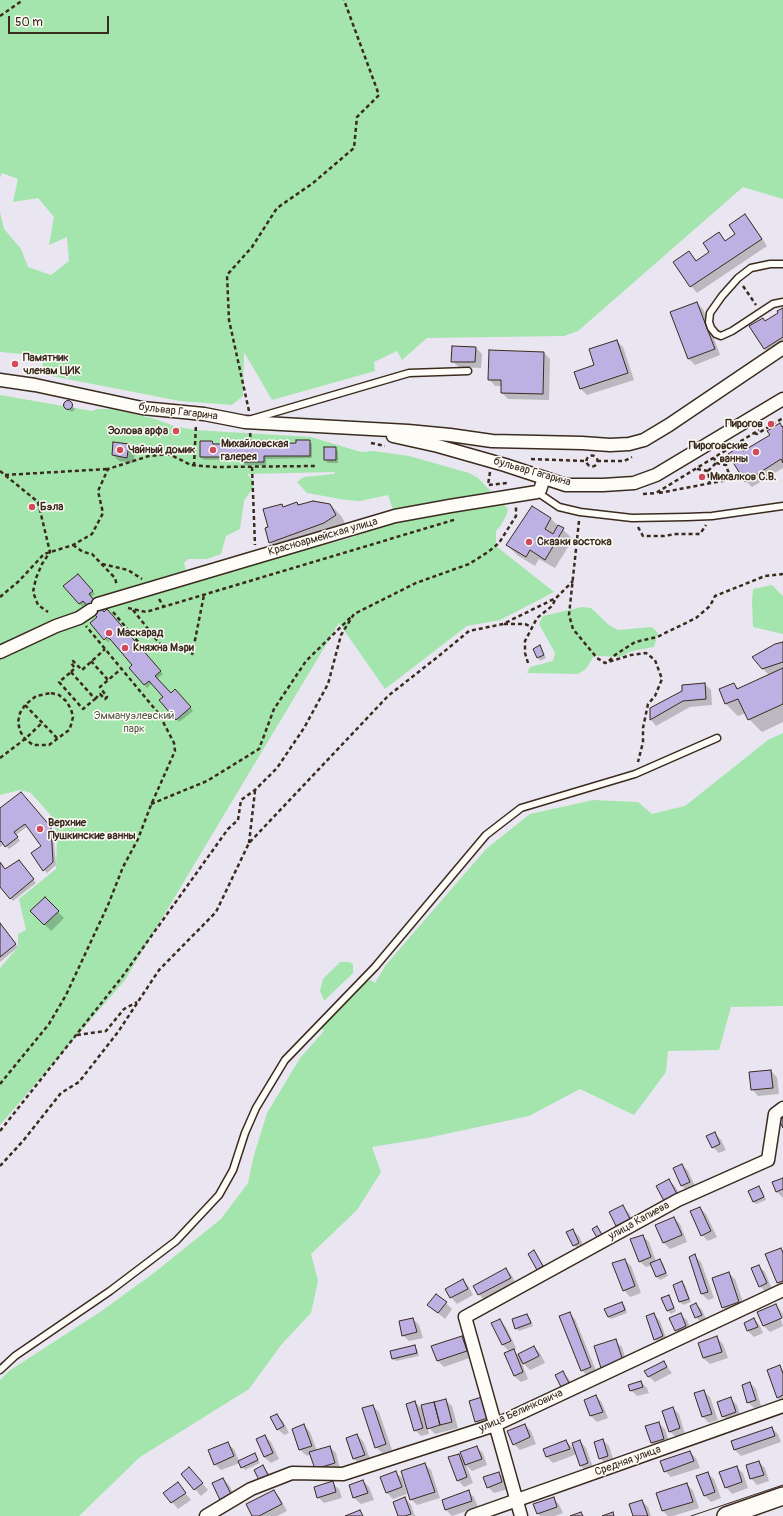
<!DOCTYPE html>
<html>
<head>
<meta charset="utf-8">
<style>
  body { margin:0 }
  #map { position:relative; width:783px; height:1516px; overflow:hidden; background:#eae6f1; font-family:Pangolin,sans-serif }
  canvas { display:block }
  .scale { position:absolute; left:8px; top:16px; width:101px; height:18px; box-sizing:border-box; border:2px solid #3b2a1e; border-top:0; padding-left:5px; font-size:12px; line-height:14px; white-space:nowrap; color:#3b2a1e; -webkit-text-stroke:3px #fdfcf7; paint-order:stroke }
</style>
</head>
<body>
<div id="map">
<canvas width="783" height="1516"></canvas>
<div class="scale">50 m</div>
</div>
<script>
const ctx = document.querySelector('canvas').getContext('2d');
ctx.lineJoin = 'round';
function fillPath(path, color) { ctx.fillStyle = color; ctx.fill(path, 'evenodd'); }
const toPath = rows => new Path2D(rows.map(r => 'M' + r).join(''));
function stroke(path, color, width, dash) { ctx.strokeStyle = color; ctx.lineWidth = width; ctx.lineCap = dash ? 'butt' : 'round'; ctx.setLineDash(dash || []); ctx.stroke(path); }
function label(font, color, halo, rows, align = 'center') {
  ctx.font = font + ' Pangolin,sans-serif'; ctx.lineWidth = 3; ctx.setLineDash([]); ctx.textBaseline = 'middle'; ctx.strokeStyle = halo; ctx.fillStyle = color; for (const [text, x, y, turn = 0] of rows) {
    ctx.save(); ctx.translate(x, y); ctx.rotate((+turn || 0) * Math.PI / 180); ctx.textAlign = isNaN(turn) ? turn : align; if (halo) ctx.strokeText(text, 0, 0); ctx.fillText(text, 0, 0); ctx.restore();
  }
}
fillPath(toPath([
  [0,0,783,0,783,199,743,187,578,331,564,336,427,338,402,360,397,351,374,362,375,371,272,400,244,352,243,396,232,405,180,401,41,374,44,356,0,352,0,212,4,229,21,249,28,267,51,275,69,261,67,237,49,245,54,217,38,198,13,202,18,179,2,173,0,178],
  [0,395,92,411,97,409,112,409,155,419,174,426,195,430,311,437,361,452,374,451,409,456,469,473,478,478,508,509,507,514,501,525,496,531,496,546,554,592,500,620,467,626,385,689,339,623,125,980,0,1125,0,968,18,947,18,934,26,930,19,899,56,869,57,839,53,818,31,793,20,790,0,795],
  [335,472,334,474,304,477,297,482,307,493,346,500,360,501,388,495,397,521,350,538,204,577,194,577,186,571,184,563,188,559,207,559,221,554,226,536,240,529,244,501,254,486,254,481,247,474],
  [772,585,783,596,783,634,753,627,752,601,753,589],
  [582,607,591,608,609,625,618,630,652,627,658,633,654,647,632,651,620,657,598,656,593,657,586,669,578,674,527,673,530,667,553,661,555,653,539,624,543,616],
  [783,733,783,1006,731,1007,719,1050,668,1051,666,1072,634,1115,580,1089,529,1116,427,1138,372,1147,381,1172,357,1210,311,1254,318,1281,311,1313,281,1345,249,1389,140,1457,79,1516,0,1516,0,1380,9,1371,103,1310,155,1272,221,1219,248,1183,254,1155,267,1113,300,1058,324,1031,321,1027,327,1019,362,983,371,980,375,983,385,966,486,849,530,814,593,800,638,802,652,814,685,806,768,740],
  [340,962,349,962,353,964,353,973,324,1001,320,991,323,979]
]), '#a4e4ad');
fillPath(toPath([
  [745,215,751,222,767,246,697,293,691,286,675,262,689,253,697,261,710,252,719,234,726,242,737,235],
  [697,303,703,309,720,355,695,365,689,359,671,312],
  [783,310,783,342,767,352,750,326,766,322],
  [617,341,623,347,634,380,587,395,581,389,575,372,595,366],
  [476,348,482,354,481,368,459,367,452,361],
  [544,353,550,359,549,400,508,399,502,393,502,386,495,386,489,379],
  [69,402,75,409,72,412,66,408,65,405],
  [779,424,783,428,783,468,752,487,746,481,740,447,744,451,771,435],
  [309,441,312,444,312,458,266,459,266,465,245,465,242,462,242,459,204,460,201,457,212,442,215,445,242,445,263,442,266,445,297,444],
  [128,445,135,452,133,463,119,461,113,455],
  [335,448,338,451,338,463,328,463,325,460],
  [297,504,299,506,330,504,342,517,347,528,283,555,270,542,269,528,282,505,284,507],
  [533,508,551,519,573,539,555,568,539,559,535,566,517,555,507,545],
  [81,578,95,594,91,597,104,613,110,613,163,674,157,679,171,694,178,693,193,711,179,722,164,697,152,683,147,688,130,668,134,665,111,639,108,642,105,639,99,617,86,603,82,606,79,604],
  [783,643,783,722,762,732,749,719,746,713,738,716,726,704,720,689,734,684,739,689,769,675,762,668],
  [540,647,546,658,540,661,534,649],
  [705,684,711,690,712,705,690,707,656,726,651,720],
  [24,796,53,831,56,865,47,873,44,870,43,846,28,826,16,835,20,841,9,849,4,844,0,847,0,809],
  [0,863,6,870,21,864,36,883,13,901,0,885],
  [45,899,64,918,51,931,32,911],
  [0,924,18,947,0,962],
  [771,1071,777,1077,779,1094,758,1096,752,1089],
  [715,1133,721,1140,726,1150,719,1153,713,1147],
  [682,1165,688,1171,696,1188,688,1192,682,1186],
  [783,1179,783,1198,777,1192,773,1183],
  [668,1180,675,1186,682,1200,657,1186],
  [759,1188,762,1190,766,1200,756,1204,753,1201],
  [623,1207,629,1213,635,1226,623,1232,617,1225],
  [700,1208,706,1214,717,1237,708,1241,702,1235],
  [674,1218,680,1224,687,1242,670,1249,664,1243,657,1225],
  [572,1230,579,1236,585,1249,580,1252,574,1245],
  [643,1236,649,1242,656,1261,660,1260,663,1263,668,1276,660,1280,657,1277,652,1265,646,1267,639,1261],
  [780,1249,783,1252,783,1287,778,1283],
  [534,1252,546,1269,541,1272,538,1269],
  [695,1256,701,1262,714,1298,708,1300,702,1294,690,1257],
  [625,1260,631,1266,641,1293,630,1297,624,1290],
  [758,1266,765,1272,772,1289,766,1292,760,1286],
  [506,1269,512,1276,516,1284,485,1301,479,1294,475,1286],
  [729,1273,735,1279,745,1308,729,1313,723,1307],
  [463,1280,469,1287,473,1295,457,1304,451,1297],
  [682,1282,685,1285,691,1302,683,1305,680,1302,674,1285],
  [668,1296,671,1299,676,1311,671,1314,668,1311,663,1298],
  [446,1303,452,1309,445,1319,428,1305],
  [622,1303,625,1306,627,1313,611,1319,608,1317],
  [696,1304,702,1310,707,1321,702,1323,696,1317],
  [776,1305,783,1314,783,1318,780,1311,778,1311,783,1326,770,1332,763,1325],
  [569,1313,575,1319,597,1373,588,1377,582,1370],
  [654,1314,660,1321,668,1343,661,1345,655,1339],
  [680,1314,687,1320,692,1332,682,1337,676,1330],
  [527,1315,530,1318,533,1326,519,1331,516,1328],
  [413,1319,419,1325,423,1338,409,1341,403,1335],
  [754,1319,760,1326,763,1333,754,1337,748,1331],
  [500,1320,506,1327,516,1348,512,1350,518,1355,534,1347,540,1353,545,1363,530,1370,521,1361,528,1379,521,1382,514,1376,510,1352,503,1345,493,1324],
  [461,1337,468,1343,472,1357,444,1367,438,1361],
  [717,1338,723,1344,728,1358,710,1364,703,1358],
  [615,1341,622,1347,628,1367,608,1374,602,1367],
  [414,1346,417,1349,419,1356,396,1361,393,1358],
  [663,1362,672,1373,655,1382,648,1376],
  [780,1367,783,1370,783,1403,777,1397],
  [563,1373,569,1379,574,1390,568,1393,562,1387,556,1376],
  [641,1382,647,1388,649,1393,637,1396,631,1390],
  [750,1383,756,1389,761,1406,754,1408,748,1402],
  [703,1391,710,1397,718,1420,709,1423,703,1417,695,1394],
  [596,1396,602,1403,608,1418,597,1422,591,1416,585,1401],
  [481,1398,494,1424,482,1428,476,1421],
  [731,1399,737,1405,741,1418,729,1423,723,1416],
  [445,1400,452,1406,458,1428,435,1434,427,1426,429,1434,421,1436,415,1430,415,1402,424,1411],
  [373,1406,379,1412,392,1450,382,1453,376,1447],
  [673,1408,679,1414,685,1434,676,1437,669,1431],
  [277,1415,283,1421,289,1433,284,1435,278,1429],
  [658,1423,665,1429,670,1445,658,1449,652,1443],
  [304,1425,310,1432,317,1451,330,1447,336,1453,340,1469,316,1468,311,1454,307,1456,300,1450,293,1429],
  [525,1425,531,1431,536,1444,520,1450,514,1444],
  [772,1428,778,1434,781,1442,741,1456,735,1450,732,1441],
  [357,1435,363,1441,371,1461,361,1465,354,1459,347,1439],
  [265,1436,271,1442,279,1459,271,1463,264,1457],
  [603,1440,609,1446,614,1462,606,1464,600,1458],
  [566,1441,576,1451,580,1441,586,1448,594,1470,587,1472,581,1466,577,1454,553,1463,547,1457,544,1450],
  [227,1443,234,1449,239,1461,254,1454,260,1463,245,1470,240,1463,221,1470,215,1464],
  [477,1447,483,1453,487,1465,472,1471,466,1465,473,1483,464,1487,458,1480,459,1455,464,1461],
  [690,1452,696,1458,700,1468,671,1477,665,1471],
  [759,1462,765,1468,769,1481,757,1485,751,1478],
  [425,1464,431,1470,440,1498,417,1505,411,1499],
  [263,1467,269,1473,274,1484,255,1470],
  [736,1467,743,1473,748,1488,732,1494,726,1487],
  [395,1472,402,1478,407,1494,393,1499,387,1493],
  [499,1473,505,1479,508,1489,494,1493,488,1487],
  [707,1473,714,1479,721,1498,711,1502,705,1496],
  [182,1474,195,1475,208,1490,201,1496],
  [223,1479,229,1485,237,1501,227,1506,221,1499],
  [363,1481,369,1487,374,1500,361,1504,354,1498,350,1486],
  [332,1483,339,1489,342,1498,324,1503,318,1497],
  [178,1484,191,1500,178,1509,165,1493],
  [687,1484,693,1491,699,1508,673,1516,668,1516,663,1511,658,1494],
  [274,1491,280,1498,287,1511,277,1516,254,1516],
  [468,1491,474,1497,478,1507,452,1516,446,1510,443,1500],
  [405,1498,411,1505,415,1516,399,1516],
  [553,1498,559,1504,563,1513,555,1516,540,1516,534,1504],
  [642,1501,648,1507,651,1516,634,1516]
]), '#0003');
const building = toPath([
  [745,214,762,239,690,287,673,262,689,251,696,261,709,252,703,243,719,232,725,241,735,234,729,225,745,214],
  [697,302,715,349,688,359,670,312,697,302],
  [783,308,783,337,764,349,749,326,763,318,765,321,778,313,777,311,783,308],
  [617,340,628,373,580,389,574,372,594,365,589,349,617,340],
  [452,346,476,347,475,362,451,362,452,346],
  [489,350,544,352,543,394,501,393,501,380,488,380,489,350],
  '63.5 405a4.5 4.5 0 1 1 9 0a4.5 4.5 0 1 1-9 0Z',
  [780,423,782,427,783,426,783,463,781,459,745,482,728,454,740,446,743,451,770,435,767,431,780,423],
  [296,440,310,440,310,456,264,456,264,462,241,462,241,457,200,457,200,441,212,441,213,444,241,444,241,441,263,441,263,444,296,443,296,440],
  [113,442,129,444,127,458,112,455,113,442],
  [324,447,336,447,336,460,324,460,324,447],
  [313,501,330,504,336,515,324,523,269,543,265,528,268,527,263,509,282,504,283,507,297,502,298,505,313,501],
  [532,506,551,518,545,529,553,534,558,525,564,528,545,560,530,550,526,557,506,545,532,506],
  [78,574,93,591,89,594,104,612,107,609,161,671,155,676,171,693,175,689,191,707,176,720,159,700,163,697,149,681,144,685,129,668,132,665,110,639,107,637,104,640,90,623,97,617,83,601,79,604,63,586,78,574],
  [783,642,783,662,762,669,752,657,775,644,783,642],
  [540,645,544,655,537,658,533,649,540,645],
  [783,668,783,704,748,720,738,699,725,704,719,689,734,683,737,689,783,668],
  [705,683,706,699,683,701,650,720,650,708,682,691,682,685,705,683],
  [21,792,51,827,53,862,43,871,31,853,41,846,25,824,14,832,18,837,5,847,1,841,0,842,0,808,21,792],
  [19,860,34,879,10,899,0,887,0,862,5,869,19,860],
  [45,897,59,911,44,925,30,911,45,897],
  [0,923,16,944,0,957,0,923],
  [771,1070,773,1088,751,1090,749,1072,771,1070],
  [783,1118,783,1128,779,1120,783,1118],
  [715,1132,720,1144,712,1148,706,1136,715,1132],
  [682,1164,690,1182,681,1186,673,1168,682,1164],
  [783,1178,783,1189,776,1192,772,1182,783,1178],
  [669,1179,677,1194,664,1201,656,1186,669,1179],
  [759,1186,764,1197,753,1202,748,1191,759,1186],
  [623,1205,630,1219,616,1226,609,1212,623,1205],
  [700,1207,711,1231,701,1236,690,1211,700,1207],
  [674,1217,682,1235,663,1243,655,1225,674,1217],
  [597,1226,604,1238,599,1241,592,1229,597,1226],
  [573,1229,579,1243,573,1246,566,1232,573,1229],
  [643,1235,651,1257,639,1262,630,1239,643,1235],
  [781,1248,783,1253,783,1281,777,1283,765,1254,781,1248],
  [534,1250,543,1266,537,1270,528,1254,534,1250],
  [695,1254,708,1292,701,1294,689,1257,695,1254],
  [625,1259,635,1286,623,1291,612,1263,625,1259],
  [660,1259,666,1273,656,1277,650,1263,660,1259],
  [759,1265,767,1283,759,1287,751,1268,759,1265],
  [506,1268,511,1278,478,1295,473,1286,506,1268],
  [729,1272,739,1302,722,1308,712,1278,729,1272],
  [463,1279,468,1289,450,1298,445,1289,463,1279],
  [682,1281,689,1299,679,1302,673,1285,682,1281],
  [436,1294,447,1302,438,1313,427,1305,436,1294],
  [669,1295,674,1308,667,1311,661,1298,669,1295],
  [622,1302,625,1310,608,1317,604,1309,622,1302],
  [696,1303,702,1315,695,1318,690,1306,696,1303],
  [776,1304,782,1318,763,1326,757,1312,776,1304],
  [570,1312,591,1367,581,1371,559,1316,570,1312],
  [654,1313,663,1336,654,1340,646,1316,654,1313],
  [681,1313,686,1326,675,1331,669,1318,681,1313],
  [527,1314,531,1323,515,1329,512,1319,527,1314],
  [413,1318,417,1332,402,1336,399,1321,413,1318],
  [754,1318,758,1327,747,1331,744,1323,754,1318],
  [500,1319,511,1341,502,1345,491,1323,500,1319],
  [462,1336,467,1351,437,1361,431,1346,462,1336],
  [717,1336,722,1352,703,1358,698,1343,717,1336],
  [616,1339,623,1361,601,1368,594,1346,616,1339],
  [415,1345,417,1353,392,1359,390,1351,415,1345],
  [534,1346,539,1356,523,1364,518,1354,534,1346],
  [514,1349,523,1372,514,1376,504,1353,514,1349],
  [664,1361,667,1367,648,1377,644,1371,664,1361],
  [780,1365,783,1374,783,1395,777,1398,767,1370,780,1365],
  [563,1371,569,1383,561,1387,555,1375,563,1371],
  [641,1381,643,1387,630,1391,628,1385,641,1381],
  [750,1382,756,1400,747,1403,742,1385,750,1382],
  [704,1390,712,1414,702,1417,694,1393,704,1390],
  [596,1395,603,1412,590,1416,584,1400,596,1395],
  [482,1397,488,1418,475,1422,469,1401,482,1397],
  [731,1397,736,1412,722,1417,717,1402,731,1397],
  [446,1399,452,1422,440,1425,434,1402,446,1399],
  [415,1401,423,1428,414,1431,406,1404,415,1401],
  [434,1402,440,1425,427,1429,421,1405,434,1402],
  [373,1405,386,1444,375,1448,362,1408,373,1405],
  [673,1407,680,1428,669,1432,662,1411,673,1407],
  [277,1414,284,1426,277,1430,270,1417,277,1414],
  [659,1422,664,1439,651,1443,645,1426,659,1422],
  [304,1424,312,1446,299,1450,292,1429,304,1424],
  [525,1424,530,1437,513,1445,507,1431,525,1424],
  [772,1427,775,1436,734,1450,731,1441,772,1427],
  [357,1434,365,1455,353,1459,346,1438,357,1434],
  [265,1435,273,1453,264,1457,256,1439,265,1435],
  [603,1439,608,1456,599,1459,594,1442,603,1439],
  [566,1440,570,1449,546,1457,543,1449,566,1440],
  [580,1440,588,1463,580,1466,572,1443,580,1440],
  [228,1442,234,1456,214,1465,208,1450,228,1442],
  [330,1446,335,1463,315,1469,309,1452,330,1446],
  [477,1446,482,1459,465,1465,460,1452,477,1446],
  [690,1451,694,1461,664,1472,660,1461,690,1451],
  [255,1453,258,1460,241,1468,238,1461,255,1453],
  [459,1454,467,1477,457,1481,448,1457,459,1454],
  [759,1461,764,1475,750,1479,746,1465,759,1461],
  [425,1463,435,1492,410,1500,401,1471,425,1463],
  [263,1465,269,1477,260,1482,254,1470,263,1465],
  [737,1466,742,1482,725,1488,719,1472,737,1466],
  [189,1467,203,1483,194,1490,181,1474,189,1467],
  [396,1471,402,1487,386,1493,380,1477,396,1471],
  [499,1472,502,1482,487,1488,483,1477,499,1472],
  [708,1472,715,1492,704,1496,696,1476,708,1472],
  [223,1478,231,1494,220,1500,212,1483,223,1478],
  [363,1480,368,1493,353,1498,349,1485,363,1480],
  [333,1481,336,1492,317,1498,314,1487,333,1481],
  [178,1482,186,1493,171,1503,163,1493,178,1482],
  [687,1483,693,1502,662,1511,656,1493,687,1483],
  [274,1490,282,1504,259,1516,252,1516,246,1504,274,1490],
  [469,1490,472,1501,445,1510,442,1500,469,1490],
  [405,1497,411,1514,405,1516,398,1516,393,1502,405,1497],
  [554,1497,557,1507,537,1514,533,1504,554,1497],
  [642,1500,648,1516,633,1516,629,1504,642,1500],
  [360,1510,363,1516,345,1516,360,1510],
  [581,1512,583,1516,570,1516,581,1512],
  [613,1512,614,1516,602,1516,613,1512]
]);
fillPath(building, '#bcb1e2');
stroke(building, '#3b2a1e', 1);
const service = toPath([
  [783,264,770,264,751,268,738,278,722,296,710,313,709,322,711,328,716,334,721,336,732,331,773,304,783,302],
  [252,419,409,373,468,371],
  [537,492,559,507,580,512,632,518,687,517,712,516,783,506],
  [0,1370,15,1356,110,1291,176,1241,219,1195,233,1170,245,1133,256,1108,285,1060,375,967,486,835,521,808,635,774,717,738]
]);
const minor = toPath([
  [0,380,35,385,142,408,204,414,245,422,408,431,450,435,492,441,582,443,610,445,629,444,644,440,669,425,783,348],
  [393,436,438,446,505,465,566,485,603,485,634,483,656,475,783,399],
  [98,604,395,516,450,506,537,492,540,490,544,478],
  [0,652,56,626,79,618,91,610],
  [206,1516,251,1489,292,1473,343,1474,495,1425,783,1290],
  [472,1516,783,1406],
  [521,1516,465,1317,678,1200,768,1160,775,1114,783,1108]
]);
const secondary = toPath([
  [726,1516,783,1496]
]);
stroke(service, '#3b2a1e', 9);
stroke(minor, '#3b2a1e', 15);
stroke(secondary, '#3b2a1e', 20);
stroke(toPath([
  [0,16,23,0],
  [743,286,756,305],
  [249,411,229,320,227,275,252,247,277,208,313,183,354,148,357,117,379,95,344,0],
  [250,433,251,441],
  [754,433,757,434,783,418],
  [371,443,385,446],
  '586.5 461a5.5 5.5 0 1 1 11 0a5.5 5.5 0 1 1-11 0Z',
  [531,459,587,461],
  [597,461,624,461,632,457],
  [194,466,196,424],
  [252,467,255,545],
  [697,469,708,471,710,483],
  [0,471,38,502,50,552,42,564,36,578,33,592,38,605,48,612],
  [708,471,716,463,714,458],
  [490,472,488,485,507,483],
  [5,475,108,469],
  [659,493,727,480,729,474,726,465,716,463],
  [643,494,656,493,759,430],
  [579,521,569,615,573,629,597,658,605,663,631,655,646,653,655,660,662,679,655,696,648,704,643,728,643,742,638,762],
  [638,527,643,536,664,536,676,534,700,534,706,525],
  [73,545,83,552,92,554,115,578,117,586],
  [102,564,128,570,142,579],
  [0,597,19,581,44,554,73,545,92,534,103,513,98,491,108,469,149,456,169,454,191,465,215,467,315,466],
  [159,599,164,607],
  [128,608,146,612,457,519],
  [133,610,160,644],
  [113,612,140,644],
  [504,624,525,624,532,627],
  [192,655,204,595],
  [91,661,108,680],
  [609,661,615,655,635,642,657,637,696,618,710,606,715,596,765,576,783,574],
  [528,663,525,653,525,641,537,618,552,606,556,598],
  [71,672,95,699,83,709,59,682,71,672],
  [71,672,75,668,71,663,73,661,82,670,105,649],
  [51,693,59,695,66,701,71,709,73,717,71,725,69,730,49,745,33,745,25,739,20,731,18,722,20,713,25,705,36,696,51,693],
  [95,699,100,694,105,699,107,697,100,687,121,669],
  [25,705,58,739],
  [0,758,25,739,42,723],
  [151,804,207,781,259,749,274,709,306,661,351,617],
  [249,843,255,791],
  [77,1035,106,1031,124,1009,137,1002],
  [0,1084,49,1024,66,995,108,905,123,867,138,839,151,805,175,751,174,743,159,714,86,626],
  [0,1131,122,977,228,829,238,820,241,800,255,790,277,768,304,728,328,684,341,635,354,614,416,583,469,564,488,552,499,543,516,516,516,507],
  [0,1166,23,1141,61,1093,79,1082,118,1032,159,970,216,912,249,843,388,696,440,655,469,631,503,624,556,598,573,581]
]), '#3b2a1e', 2.5, [4, 3]);
stroke(service, '#fdfcf7', 6);
stroke(minor, '#fdfcf7', 12);
stroke(secondary, '#fdfcf7', 17);
stroke(toPath([
  [691,1516,783,1485]
]), '#3b2a1e', 1);
for (const [x, y, r, color] of [
  [15,364,4,"#d1495b"],
  [771,424,4,"#d1495b"],
  [176,431,4,"#d1495b"],
  [120,450,4,"#d1495b"],
  [213,450,4,"#d1495b"],
  [756,452,4,"#d1495b"],
  [702,477,4,"#d1495b"],
  [32,507,4,"#d1495b"],
  [529,542,4,"#d1495b"],
  [109,633,4,"#d1495b"],
  [125,648,4,"#d1495b"],
  [40,829,4,"#d1495b"]
]) { const dot = new Path2D(); dot.arc(x, y, r, 0, 2 * Math.PI); ctx.fillStyle = color; ctx.fill(dot); stroke(dot, '#fdfcf7', 1.5); }
label('bold 11px', '#3b2a1e', '#fdfcf7', [
  ["Памятник",23,358],
  ["членам ЦИК",23,371],
  ["Пирогов",763,424,"right"],
  ["Эолова арфа",168,431,"right"],
  ["Михайловская",221,444],
  ["галерея",221,457],
  ["Пироговские",748,446,"right"],
  ["ванны",748,459,"right"],
  ["Чайный домик",128,450],
  ["Михалков С.В.",710,477],
  ["Бэла",40,507],
  ["Сказки востока",537,542],
  ["Маскарад",117,633],
  ["Княжна Мэри",133,648],
  ["Верхние",48,823],
  ["Пушкинские ванны",48,836]
], 'left');
label('11px', '#3b2a1e', '#fdfcf7', [
  ["бульвар Гагарина",178,412,7],
  ["бульвар Гагарина",532,472,16],
  ["Красноармейская улица",323,537,-16],
  ["улица Капиева",639,1221,-29],
  ["улица Белинковича",521,1411,-24],
  ["Средняя улица",628,1461,-20]
]);
label('11px', '#555842', '#fdfcf7', [
  ["Эммануэлевский",134,716],
  ["парк",134,729]
]);
</script>
</body>
</html>
